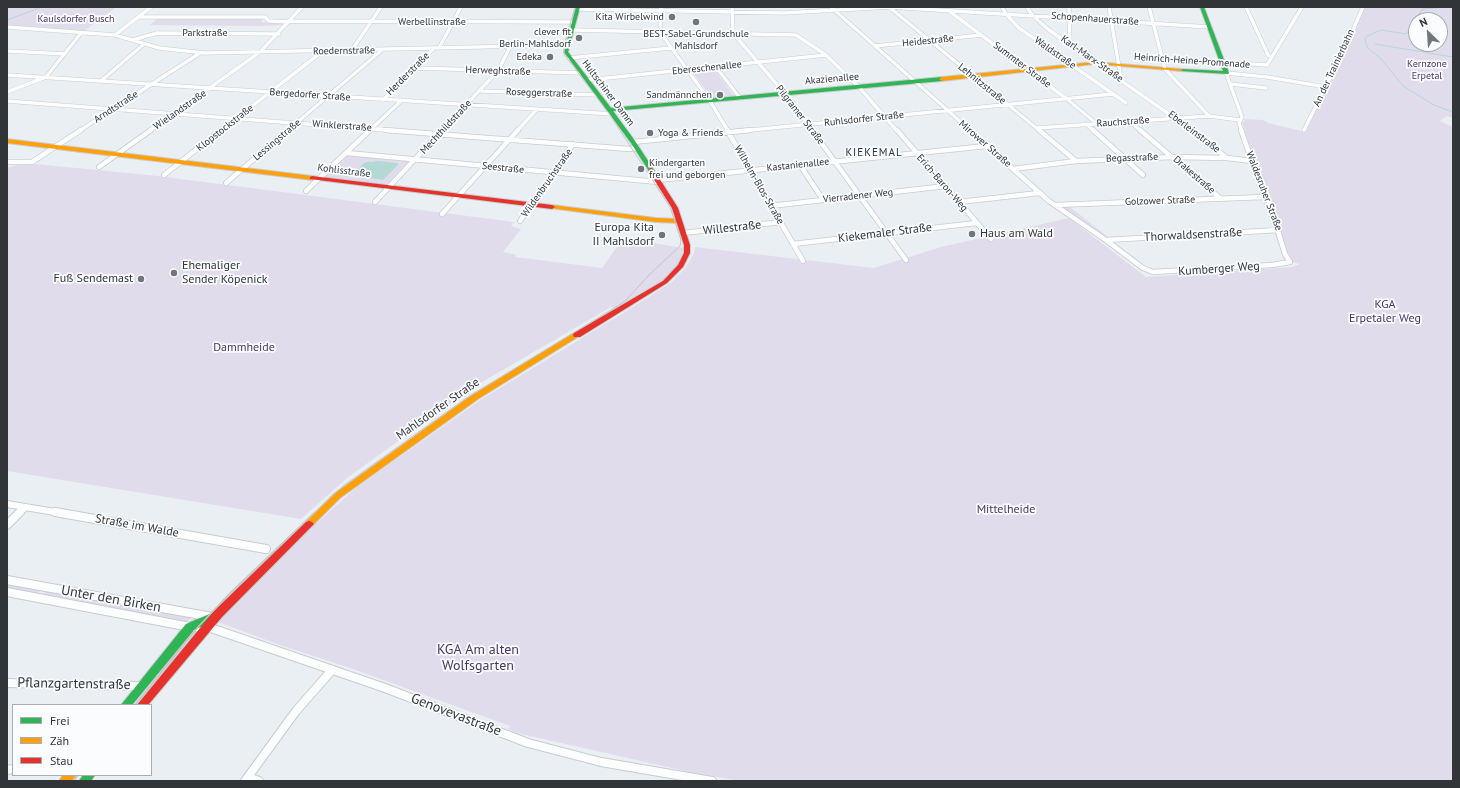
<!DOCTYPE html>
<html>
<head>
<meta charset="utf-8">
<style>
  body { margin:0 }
  #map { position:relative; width:1460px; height:788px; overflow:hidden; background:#eaeff4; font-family:"PT Sans",sans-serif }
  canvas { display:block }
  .frame { position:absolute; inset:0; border:8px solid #313538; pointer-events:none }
  .legend { position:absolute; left:12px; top:704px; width:140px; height:72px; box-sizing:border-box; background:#fafcfe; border:1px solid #aaacaf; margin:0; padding:5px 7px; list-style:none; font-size:12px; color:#313538 }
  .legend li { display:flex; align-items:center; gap:8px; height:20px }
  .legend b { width:20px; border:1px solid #aaacaf }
  .north { position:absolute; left:1408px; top:12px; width:40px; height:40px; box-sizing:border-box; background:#fafcfe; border:1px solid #aaacaf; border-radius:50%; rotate:335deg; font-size:11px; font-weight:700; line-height:16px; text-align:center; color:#313538 }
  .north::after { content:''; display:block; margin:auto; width:14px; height:18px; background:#72767a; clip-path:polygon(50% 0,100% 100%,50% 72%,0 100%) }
</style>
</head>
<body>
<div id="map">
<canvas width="1460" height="788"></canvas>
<div class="frame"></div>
<ul class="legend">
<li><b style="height:5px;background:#30b455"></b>Frei</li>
<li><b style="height:5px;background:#ff9f0a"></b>Zäh</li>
<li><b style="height:5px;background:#e5322d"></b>Stau</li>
</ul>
<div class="north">N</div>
</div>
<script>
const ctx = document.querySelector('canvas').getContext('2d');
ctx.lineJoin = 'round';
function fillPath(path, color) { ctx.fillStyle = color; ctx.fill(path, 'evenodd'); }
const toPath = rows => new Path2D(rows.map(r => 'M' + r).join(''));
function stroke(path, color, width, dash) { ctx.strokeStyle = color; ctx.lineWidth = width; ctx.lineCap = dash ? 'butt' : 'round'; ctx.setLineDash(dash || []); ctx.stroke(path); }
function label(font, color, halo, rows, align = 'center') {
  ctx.font = font + ' "PT Sans",sans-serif'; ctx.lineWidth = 3.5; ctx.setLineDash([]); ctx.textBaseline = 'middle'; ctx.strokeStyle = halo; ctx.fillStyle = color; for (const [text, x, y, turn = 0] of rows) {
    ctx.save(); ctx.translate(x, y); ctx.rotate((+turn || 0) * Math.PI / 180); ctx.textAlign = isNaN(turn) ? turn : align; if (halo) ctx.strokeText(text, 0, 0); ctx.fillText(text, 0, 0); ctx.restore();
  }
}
fillPath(toPath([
  [7,7,116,7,83,32,7,26],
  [1364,7,1453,7,1453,118,1447,116,1440,121,1453,127,1453,781,742,781,703,775,517,733,508,729,510,726,353,669,280,645,215,621,290,547,357,487,482,399,633,307,672,282,686,267,694,253,695,247,874,268,941,247,1069,218,1146,277,1292,267,1300,264,1284,260,1261,194,1261,183,1242,122,1245,121,1243,119,1263,120,1268,123,1306,132,1340,57,1347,47,1357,22,1362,22,1358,20],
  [1416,20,1440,20,1440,44,1416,44],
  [159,17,264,18,261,22,285,23,283,25,263,26,150,25],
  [713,68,735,97,712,99,692,71],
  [348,155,409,161,387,185,325,177],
  [371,161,398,163,398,165,382,180,352,177],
  [25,163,158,176,514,222,511,226,521,229,503,252,516,255,515,257,602,268,623,238,683,248,684,254,678,266,658,285,616,309,611,307,472,388,347,478,301,519,7,471,7,168],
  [1098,204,1100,206,1070,207,1108,237,1123,236,1125,238,1106,238,1061,207,1061,205],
  [7,582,42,589,42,590,35,595,7,590],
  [49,590,191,617,185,624,43,596,45,592]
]), '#e0dcec');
fillPath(toPath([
  [378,161,398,163,398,165,383,180,351,176,363,164,367,162]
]), '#b4d9d4');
stroke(toPath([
  [7,20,42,7],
  [1416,20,1406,34,1381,30,1367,36,1365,39,1367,47,1383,61,1403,86,1434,105,1453,112],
  [1416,20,1422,9,1446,7],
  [1375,44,1453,57]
]), '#b4d9d4', 1);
const streetFar3 = toPath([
  [732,7,733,33,785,94,813,131],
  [831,7,971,131],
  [889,7,1040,131],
  [1002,7,1006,14,1019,28,1126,103],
  [1027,7,1032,15,1049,30,1193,131],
  [1069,7,1070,44],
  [1109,7,1121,79],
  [1149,7,1165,69,1209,116],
  [1246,7,1268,55,1272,57],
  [578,9,784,13,889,7,1210,27],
  [949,11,1067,99,1097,124],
  [140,17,265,17,269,21,289,22],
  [290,21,574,22],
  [7,27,115,35,159,48,205,53,568,45],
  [572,30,796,35,826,55,859,87,897,131],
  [660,32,710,101,728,131],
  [660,32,661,7],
  [115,35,151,7],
  [133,40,157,33,279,34],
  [875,46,982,35],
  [439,48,461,7],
  [352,50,381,7],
  [7,51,65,54],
  [569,58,671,48],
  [1223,62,1267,65,1302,7],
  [716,67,740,98],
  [415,68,582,73],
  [7,75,613,114],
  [588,80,826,55],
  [101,81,144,44],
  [1230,84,1266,88],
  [480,91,599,95],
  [7,92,46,77,81,33],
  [383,100,433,49],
  [7,101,398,131],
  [1130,122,1141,131],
  [1086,124,1094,131],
  [1037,128,1209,116,1240,120],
  [1304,130,1346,46,1363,7],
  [79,131,200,53],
  [149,131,260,52,302,7],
  [220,131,323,51],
  [287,131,382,50],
  [369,131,401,101],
  [441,131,498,71,510,47],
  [517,131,536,110],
  [741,131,1113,94],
  [1242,131,1239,123,1242,117,1226,73,1267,77,1326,87]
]);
const streetFar2 = toPath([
  [385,130,629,149,637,148],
  [727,130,803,261],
  [812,130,906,260],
  [897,130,991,239],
  [969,130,1049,201,1103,238,1143,268,1153,272,1272,265,1290,262,1285,254,1268,199,1264,196,1241,130],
  [1039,130,1076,161],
  [1093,130,1143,175],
  [1140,130,1221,199],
  [1191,130,1227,158],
  [633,142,751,130],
  [347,153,658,182],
  [7,162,32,162,81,130],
  [800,165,823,200],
  [99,167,151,130],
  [1013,169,1076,161,1173,157,1227,158,1252,161],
  [164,175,221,130],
  [658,180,986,146],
  [226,183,288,130],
  [306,191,370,130],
  [375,202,442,130],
  [959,202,1039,193],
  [1055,205,1265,197],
  [770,206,946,186],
  [442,214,518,130],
  [520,221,573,144],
  [683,233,781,222],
  [1106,240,1279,230],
  [793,244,976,223]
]);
const streetFar1 = toPath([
  [7,504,61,513],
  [19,513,26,507]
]);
const street = toPath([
  [55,512,266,549],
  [7,525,20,512],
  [7,580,212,617],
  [7,592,190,627,211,628,385,688,528,743,601,762,712,781],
  [7,683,142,686],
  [7,770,13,769],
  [248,777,259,781],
  [245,781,296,711,332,670]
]);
const fast = toPath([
  [576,7,580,7,568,52,611,108,942,77,945,79,942,81,613,111,635,141,654,170,651,172,649,171,631,143,564,52,576,7],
  [1200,7,1204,7,1229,73,1228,74,1181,71,1179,70,1181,69,1223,71,1200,7],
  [214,612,218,613,219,616,218,619,194,630,132,705,121,705,186,624,214,612],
  [83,775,95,775,91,781,79,781,83,775]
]);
const slow = toPath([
  [1095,62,1181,69,1183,70,1181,71,1095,64,942,81,939,79,942,77,1095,62],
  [7,139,312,176,315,178,312,180,7,143,7,139],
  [552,205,656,218,679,219,682,221,679,223,656,222,550,208,550,206,552,205],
  [574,333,580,333,581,335,478,399,340,498,312,526,306,526,304,524,334,494,472,395,574,333],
  [63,775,76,775,72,781,59,781,63,775]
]);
const jam = toPath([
  [651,168,654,170,678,208,690,245,690,253,683,267,667,283,580,337,574,337,573,335,574,333,663,281,678,265,684,253,684,245,672,208,648,170,651,168],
  [312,176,552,205,555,207,552,209,310,179,310,177,312,176],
  [309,521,312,522,314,524,312,526,222,617,148,705,137,705,214,611,306,522,309,521]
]);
stroke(streetFar3, '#c8cccf', 4.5);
stroke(streetFar2, '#c8cccf', 6);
stroke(streetFar1, '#c8cccf', 8);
stroke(street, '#c8cccf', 10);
stroke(fast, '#c8cccf', 2);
stroke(slow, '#c8cccf', 2);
stroke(jam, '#c8cccf', 2);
stroke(streetFar3, '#fcfdfd', 3.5);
stroke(streetFar2, '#fcfdfd', 4.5);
stroke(streetFar1, '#fcfdfd', 6);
stroke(street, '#fcfdfd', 8);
fillPath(fast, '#30b455');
fillPath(slow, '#ff9f0a');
fillPath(jam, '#e5322d');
stroke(toPath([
  [314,513,343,486,465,399,619,305,627,299,649,275,680,246,681,240,670,207,610,115,564,54,564,45,575,7]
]), '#c4c5c7', 1);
stroke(toPath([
  [135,705,198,627,228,595,315,512],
  [74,781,78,775]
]), '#c4c5c7', 1.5);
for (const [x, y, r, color] of [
  [672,17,4,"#72767a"],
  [696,22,4,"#72767a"],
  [579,38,4,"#72767a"],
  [550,57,4,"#72767a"],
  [720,95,4,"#72767a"],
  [650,133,4,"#72767a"],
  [641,169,4,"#72767a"],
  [972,234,4,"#72767a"],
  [662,235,4,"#72767a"],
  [174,273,4,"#72767a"],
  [141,279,4,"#72767a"]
]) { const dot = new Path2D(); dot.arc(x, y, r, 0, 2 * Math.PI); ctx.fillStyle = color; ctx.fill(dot); stroke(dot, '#fafcfe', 1.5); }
label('10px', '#313538', '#fafcfe', [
  ["Kita Wirbelwind",664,17],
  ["clever fit",571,32],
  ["Berlin-Mahlsdorf",571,44],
  ["BEST-Sabel-Grundschule",696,34,"center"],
  ["Mahlsdorf",696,46,"center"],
  ["Edeka",542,57],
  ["Sandmännchen",712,95],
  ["Yoga & Friends",658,133,"left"],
  ["Kindergarten",649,163,"left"],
  ["frei und geborgen",649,175,"left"]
], 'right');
label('10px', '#4b3566', '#fafcfe', [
  ["Kaulsdorfer Busch",76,19],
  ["Kernzone",1427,64],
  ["Erpetal",1427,76]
]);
label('10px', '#313538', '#fafcfe', [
  ["Schopenhauerstraße",1095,19,4],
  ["Werbellinstraße",432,22],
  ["Parkstraße",205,33],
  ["Heidestraße",928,41,-6],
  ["Roedernstraße",344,51,-1],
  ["Waldstraße",1055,53,35],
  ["Karl-Marx-Straße",1092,59,35],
  ["Heinrich-Heine-Promenade",1192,61,4],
  ["Summter Straße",1022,65,37],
  ["Ebereschenallee",707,68,-6],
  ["An der Trainierbahn",1334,68,-65],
  ["Herweghstraße",498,71,2],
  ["Herderstraße",408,74,-45],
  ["Akazienallee",832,79,-5],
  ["Lehnitzstraße",982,84,39],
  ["Roseggerstraße",539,93,2],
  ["Hultschiner Damm",608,93,53],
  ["Bergedorfer Straße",310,95,4],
  ["Arndtstraße",116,107,-33],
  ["Wielandstraße",180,110,-35],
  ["Pilgramer Straße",800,115,52],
  ["Ruhlsdorfer Straße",864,119,-6],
  ["Rauchstraße",1123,122,-4],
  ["Winklerstraße",342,126,4],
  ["Mechthildstraße",446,127,-47],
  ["Klopstockstraße",225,128,-38],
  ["Eberleinstraße",1194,132,37],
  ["Lessingstraße",277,140,-40],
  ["Mirower Straße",985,144,41],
  ["Begasstraße",1132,158,-2],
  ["Kastanienallee",798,165,-6],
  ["Seestraße",503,168,6],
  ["Kohlisstraße",344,171,7],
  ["Drakestraße",1194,175,41],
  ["Wildenbruchstraße",547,183,-55],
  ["Erich-Baron-Weg",942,183,49],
  ["Wilhelm-Blos-Straße",759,185,60],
  ["Waldesruher Straße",1264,191,69],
  ["Vierradener Weg",858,196,-6],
  ["Golzower Straße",1160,201,-2]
]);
ctx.letterSpacing = '1px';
label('11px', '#2a3238', '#fafcfe', [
  ["KIEKEMAL",874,153]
]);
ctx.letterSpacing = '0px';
label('12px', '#313538', '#fafcfe', [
  ["Europa Kita",654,228],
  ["II Mahlsdorf",654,242],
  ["Haus am Wald",980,234,"left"],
  ["Ehemaliger",182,266,"left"],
  ["Sender Köpenick",182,280,"left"],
  ["Fuß Sendemast",133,279]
], 'right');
label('12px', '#313538', '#fafcfe', [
  ["Willestraße",732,228,-6],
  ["Kiekemaler Straße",885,233,-7],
  ["Thorwaldsenstraße",1193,235,-3],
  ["Kumberger Weg",1219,269,-4],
  ["Mahlsdorfer Straße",438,409,-35],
  ["Straße im Walde",137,526,10]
]);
label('12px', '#4b3566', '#fafcfe', [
  ["KGA",1385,305],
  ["Erpetaler Weg",1385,319],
  ["Dammheide",244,348],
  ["Mittelheide",1006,510]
]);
label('14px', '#313538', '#fafcfe', [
  ["Unter den Birken",111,599,10],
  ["Pflanzgartenstraße",74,684,1],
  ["Genovevastraße",456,715,21]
]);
label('14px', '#4b3566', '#fafcfe', [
  ["KGA Am alten",478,650],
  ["Wolfsgarten",478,666]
]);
</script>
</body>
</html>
